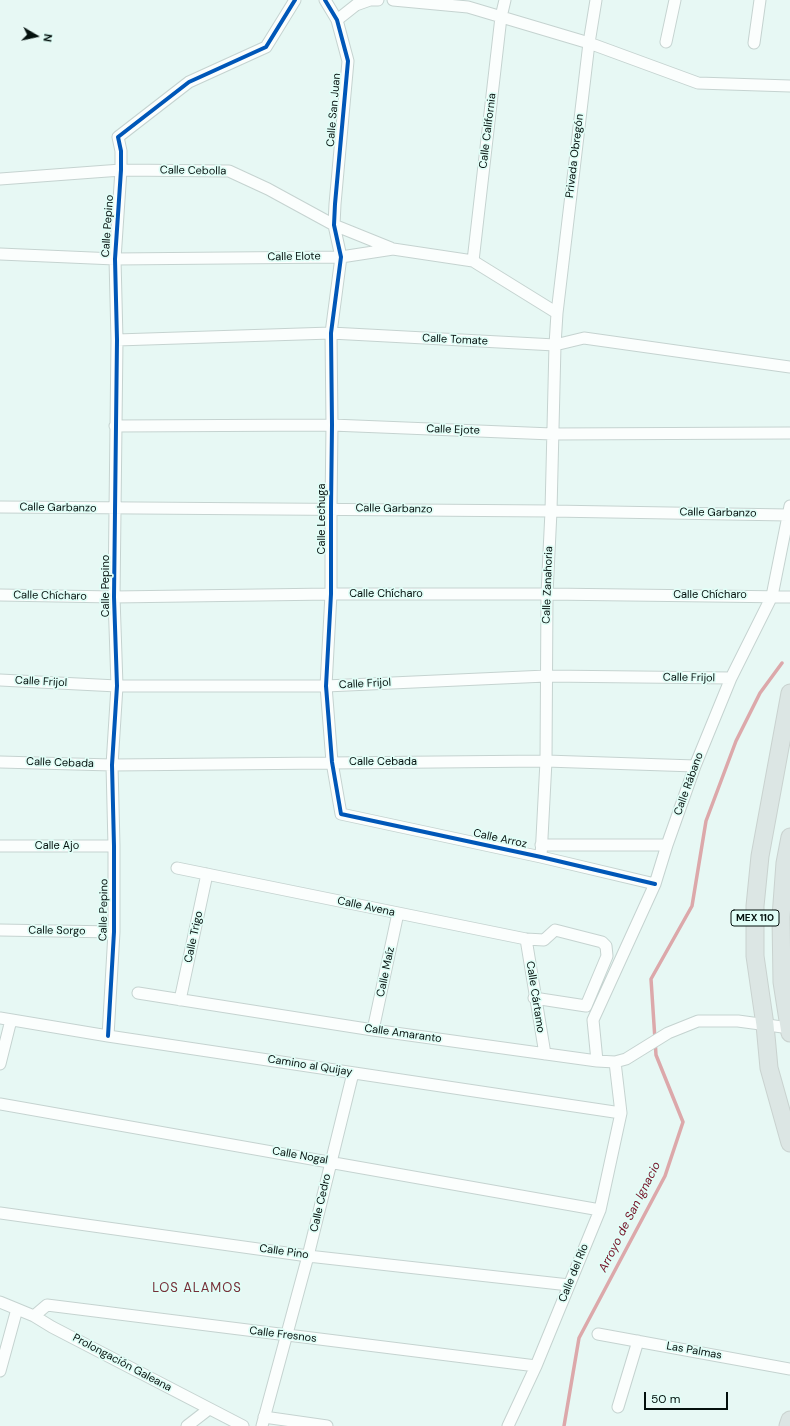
<!DOCTYPE html>
<html>
<head>
<meta charset="utf-8">
<style>
  body { margin:0 }
  #map { position:relative; width:790px; height:1426px; overflow:hidden; background:#e7f8f4; font-family:"DM Sans",sans-serif }
  canvas { display:block }
  .north { position:absolute; left:16px; top:16px; width:40px; height:40px; -webkit-text-stroke:3px #e1fef7; paint-order:stroke; rotate:99deg; font-size:11px; font-weight:700; line-height:16px; text-align:center; color:#04100d }
  .north::after { content:''; display:block; margin:auto; width:14px; height:18px; background:#04100d; clip-path:polygon(50% 0,100% 100%,50% 72%,0 100%) }
  .scale { position:absolute; left:644px; top:1392px; width:84px; height:18px; box-sizing:border-box; border:2px solid #04100d; border-top:0; padding-left:5px; font-size:12px; line-height:14px; white-space:nowrap; color:#04100d; -webkit-text-stroke:3px #e1fef7; paint-order:stroke }
</style>
</head>
<body>
<div id="map">
<canvas width="790" height="1426"></canvas>
<div class="north">N</div>
<div class="scale">50 m</div>
</div>
<script>
const ctx = document.querySelector('canvas').getContext('2d');
ctx.lineJoin = 'round';
const toPath = rows => new Path2D(rows.map(r => 'M' + r).join(''));
function stroke(path, color, width, dash) { ctx.strokeStyle = color; ctx.lineWidth = width; ctx.lineCap = dash ? 'butt' : 'round'; ctx.setLineDash(dash || []); ctx.stroke(path); }
function label(font, color, halo, rows, align = 'center') {
  ctx.font = font + ' "DM Sans",sans-serif'; ctx.lineWidth = 3.5; ctx.setLineDash([]); ctx.textBaseline = 'middle'; ctx.strokeStyle = halo; ctx.fillStyle = color; for (const [text, x, y, turn = 0] of rows) {
    ctx.save(); ctx.translate(x, y); ctx.rotate((+turn || 0) * Math.PI / 180); ctx.textAlign = isNaN(turn) ? turn : align; if (halo) ctx.strokeText(text, 0, 0); ctx.fillText(text, 0, 0); ctx.restore();
  }
}
stroke(toPath([
  [564,1426,579,1338,665,1176,683,1122,656,1055,651,979,692,906,706,821,736,741,760,693,782,663]
]), '#dca8aa', 3.5);
const street = toPath([
  [325,0,337,20,348,61,335,204,334,225,341,257,331,333,332,425,331,508,331,594,326,686,332,762,341,814,541,857,655,884],
  [393,0,468,7,589,43,698,83,790,86],
  [337,20,356,5,370,0,378,0],
  [666,42,675,0],
  [754,43,760,0],
  [0,179,121,170,229,171,268,189,334,225,391,248],
  [0,254,115,259,341,257,393,249,473,261,557,313],
  [473,261,501,17,505,0],
  [117,340,331,333,555,345,584,338,790,367],
  [115,426,332,425,552,434,790,433],
  [0,507,551,511,788,515,790,516],
  [0,595,114,597,331,594,547,594,790,597],
  [0,680,117,686,326,686,546,676,731,678],
  [0,762,112,765,546,761,695,766],
  [541,845,667,845],
  [0,846,114,846],
  [541,857,546,761,547,594,551,511,555,345,557,313,589,43,596,0],
  [177,868,526,939,544,940,555,930,602,942,606,946,607,956,586,1006,534,998],
  [0,930,114,932],
  [526,939,545,1054],
  [138,993,373,1030,597,1061,615,1062,626,1059,668,1033,698,1021,738,1021,790,1028],
  [180,1000,207,874],
  [0,1018,108,1036,621,1113],
  [373,1030,398,913],
  [108,1036,114,932,114,846,112,765,117,686,114,597,117,340,115,259,121,170,121,151,118,137,189,82,266,47,295,0],
  [597,1061,593,1020,655,884,667,845,695,766,731,678,772,596,790,506],
  [0,1064,11,1020],
  [0,1104,600,1210],
  [0,1213,308,1256,569,1285],
  [0,1302,34,1316,52,1327,243,1426],
  [34,1316,47,1305,536,1366],
  [598,1334,790,1369],
  [0,1371,17,1309],
  [618,1407,638,1341],
  [264,1417,327,1426],
  [187,1426,209,1409],
  [262,1426,308,1256,353,1073],
  [508,1426,536,1366,600,1210,621,1113,615,1062]
]);
const primary = toPath([
  [790,693,760,856,755,906,755,956,765,1025,769,1068,790,1143],
  [790,837,785,863,781,917,782,982,790,1033],
  [788,1426,790,1420]
]);
stroke(street, '#c5d3d0', 13);
stroke(primary, '#c9d2cf', 19);
stroke(street, '#fbfefd', 11);
stroke(primary, '#dce6e4', 17);
stroke(toPath([
  [325,0,337,20,348,61,335,204,334,225,341,257,331,333,332,425,331,508,331,594,326,686,332,762,341,814,541,857,655,884],
  [108,1036,114,932,114,846,112,765,117,686,114,597,117,340,115,259,121,170,121,151,118,137,189,82,266,47,295,0]
]), '#0057b8', 4);
for (const [x, y, w] of [
  [755,918,48]
]) { const box = new Path2D(); box.roundRect(x - w / 2, y - 8, w, 16, 3); ctx.fillStyle = '#e1fef7'; ctx.fill(box); stroke(box, '#04100d', 1); }
label('bold 10px', '#04100d', null, [
  ["MEX 110",755,918]
]);
label('11px', '#04100d', '#e1fef7', [
  ["Calle San Juan",334,110,-85],
  ["Calle California",488,131,-83],
  ["Privada Obregón",575,156,-83],
  ["Calle Cebolla",193,171,1],
  ["Calle Pepino",108,226,-86],
  ["Calle Elote",294,257,-1],
  ["Calle Tomate",455,340,3],
  ["Calle Ejote",453,430,2],
  ["Calle Garbanzo",58,508,1],
  ["Calle Garbanzo",394,509,1],
  ["Calle Garbanzo",718,513,1],
  ["Calle Lechuga",322,519,-90],
  ["Calle Zanahoria",548,585,-88],
  ["Calle Pepino",106,586,-90],
  ["Calle Chícharo",386,594],
  ["Calle Chícharo",710,595],
  ["Calle Chícharo",50,596,1],
  ["Calle Frijol",689,678,1],
  ["Calle Frijol",41,682,3],
  ["Calle Frijol",365,684,-3],
  ["Calle Cebada",383,762],
  ["Calle Cebada",60,763,2],
  ["Calle Rábano",689,784,-70],
  ["Calle Arroz",500,839,12],
  ["Calle Ajo",57,846],
  ["Calle Avena",366,907,12],
  ["Calle Pepino",104,910,-89],
  ["Calle Sorgo",57,931,1],
  ["Calle Trigo",194,937,-78],
  ["Calle Maíz",386,972,-78],
  ["Calle Cártamo",535,997,81],
  ["Calle Amaranto",403,1034,8],
  ["Camino al Quijay",310,1066,9],
  ["Calle Nogal",300,1156,10],
  ["Calle Cedro",321,1203,-77],
  ["Calle Pino",284,1252,8],
  ["Calle del Río",574,1273,-68],
  ["Calle Fresnos",283,1335,7],
  ["Las Palmas",694,1351,10],
  ["Prolongación Galeana",122,1363,28]
]);
label('italic 12px', '#751226', '#e1fef7', [
  ["Arroyo de San Ignacio",630,1217,-63]
]);
ctx.letterSpacing = '1px';
label('13px', '#762f37', '#e1fef7', [
  ["LOS ALAMOS",197,1289]
]);
ctx.letterSpacing = '0px';
</script>
</body>
</html>
